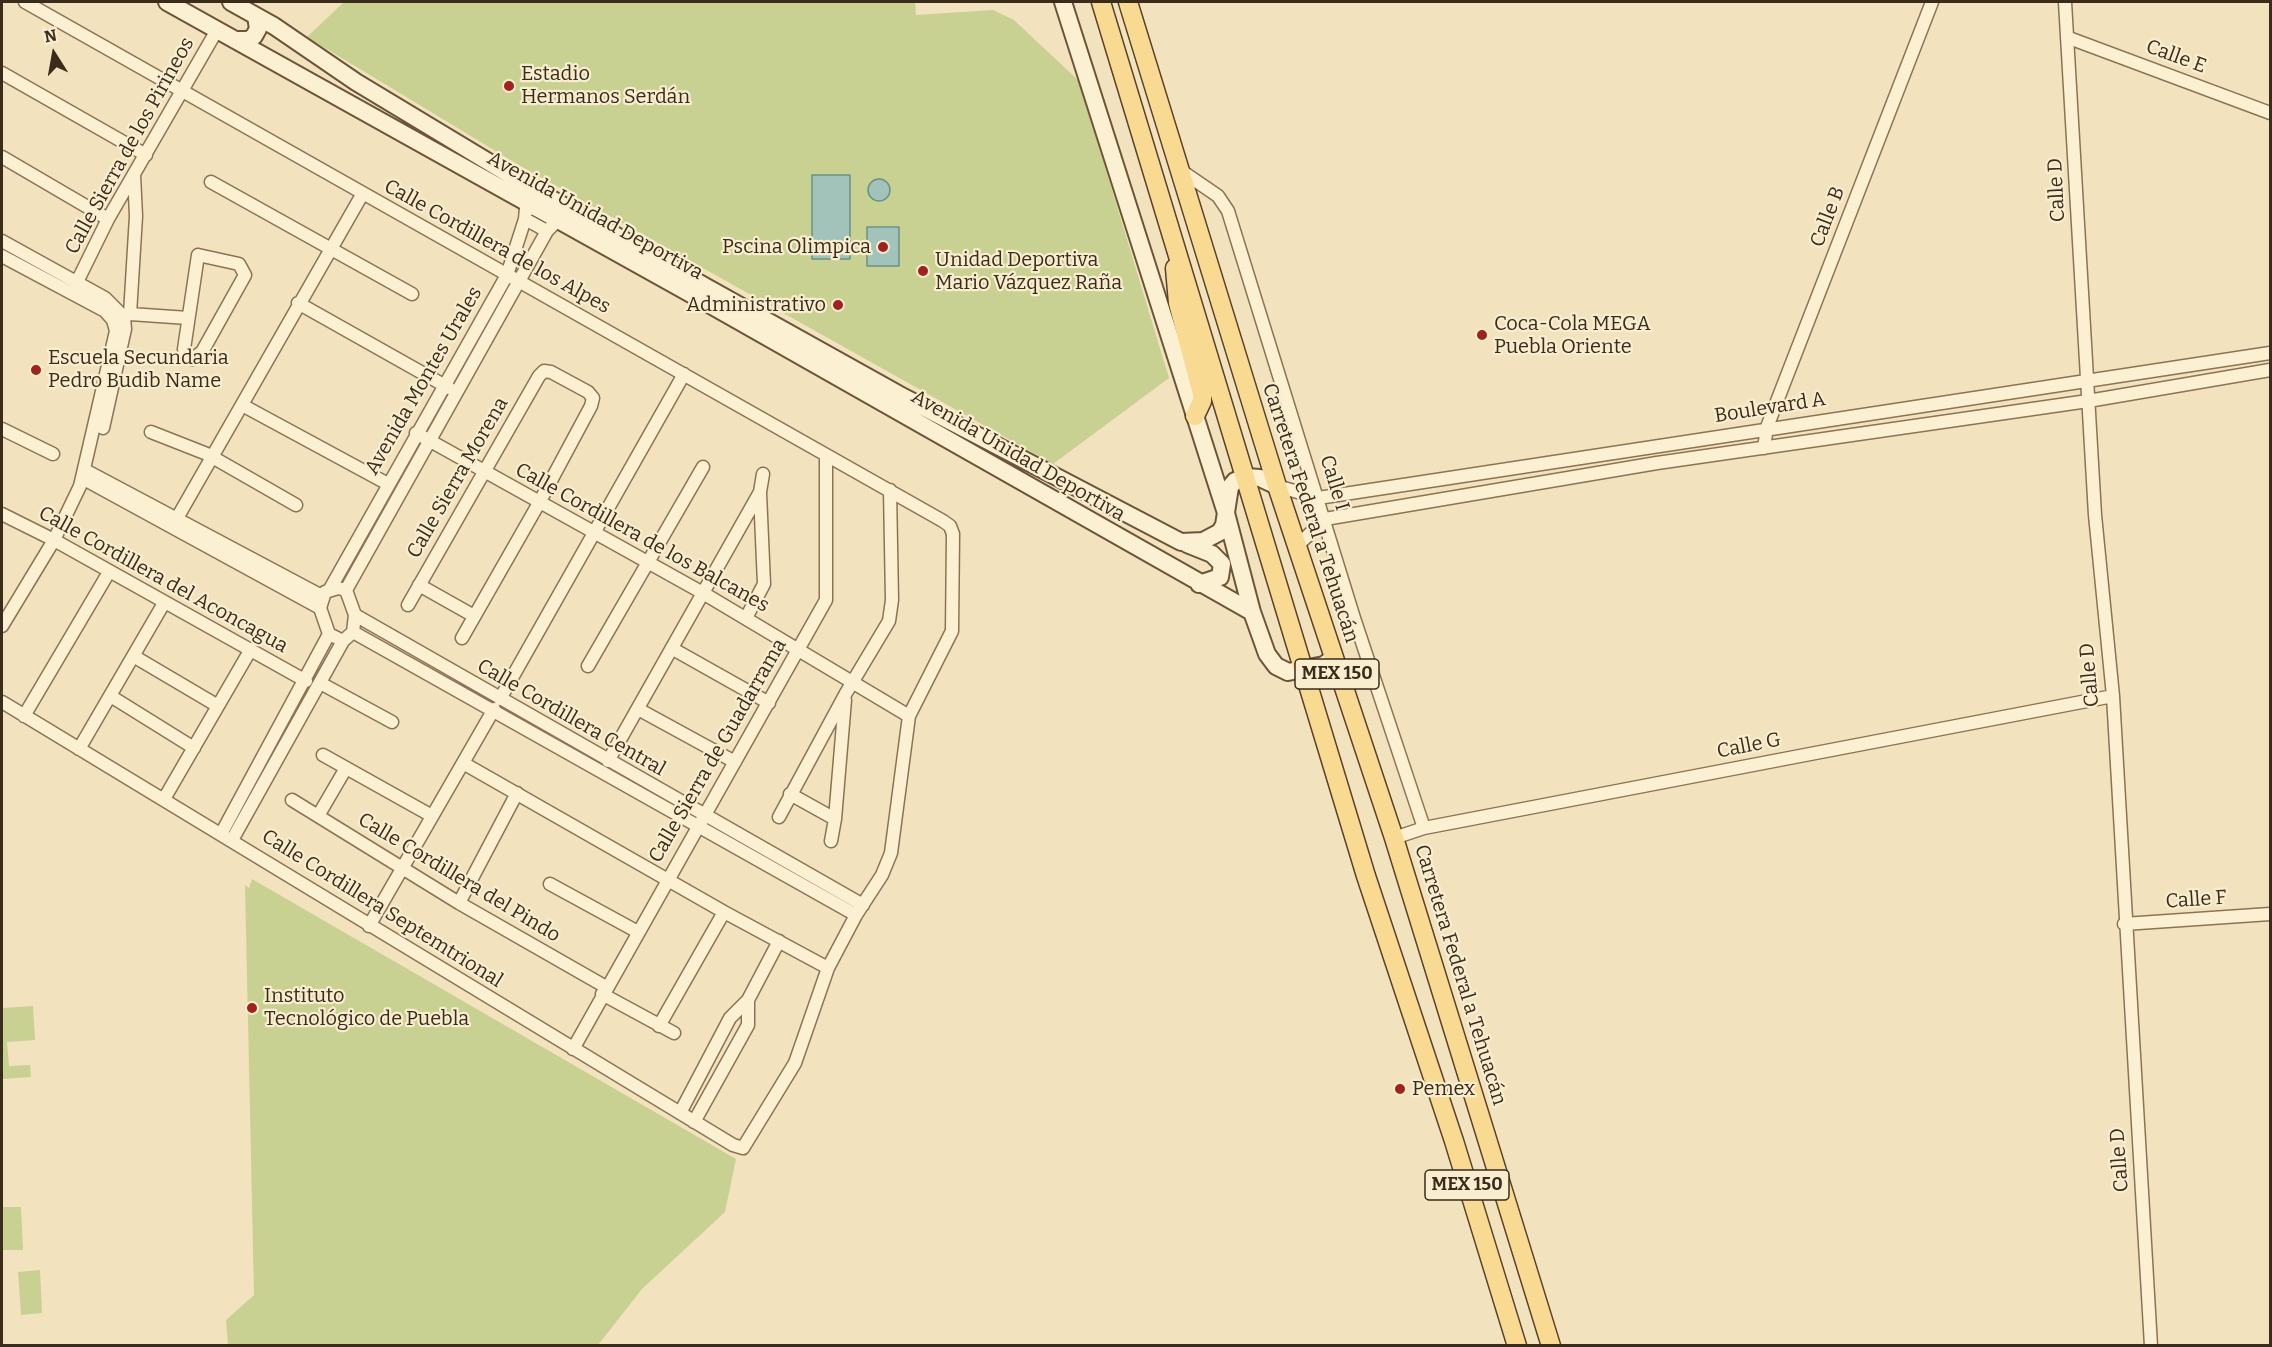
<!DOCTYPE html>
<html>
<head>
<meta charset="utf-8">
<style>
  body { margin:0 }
  #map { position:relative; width:2272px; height:1347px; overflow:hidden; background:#f2e3be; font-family:Bitter,serif }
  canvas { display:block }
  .frame { position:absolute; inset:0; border:3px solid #3a2b1b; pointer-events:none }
  .north { position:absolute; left:24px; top:24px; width:60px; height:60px; -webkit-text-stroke:4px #f8edcf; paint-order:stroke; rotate:349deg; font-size:16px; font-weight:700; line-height:24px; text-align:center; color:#3a2b1b }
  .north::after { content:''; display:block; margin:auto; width:21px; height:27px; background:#3a2b1b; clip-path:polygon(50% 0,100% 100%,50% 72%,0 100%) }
</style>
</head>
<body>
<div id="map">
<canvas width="2272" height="1347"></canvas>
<div class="frame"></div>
<div class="north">N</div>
</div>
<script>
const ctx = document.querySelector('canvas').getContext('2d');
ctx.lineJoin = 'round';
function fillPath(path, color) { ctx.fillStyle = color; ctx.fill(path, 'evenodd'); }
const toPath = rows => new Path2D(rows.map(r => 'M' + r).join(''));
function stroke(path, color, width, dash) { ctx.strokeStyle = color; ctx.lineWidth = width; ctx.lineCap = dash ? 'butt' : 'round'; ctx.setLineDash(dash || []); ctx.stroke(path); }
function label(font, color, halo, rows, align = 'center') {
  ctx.font = font + ' Bitter,serif'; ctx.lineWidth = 4.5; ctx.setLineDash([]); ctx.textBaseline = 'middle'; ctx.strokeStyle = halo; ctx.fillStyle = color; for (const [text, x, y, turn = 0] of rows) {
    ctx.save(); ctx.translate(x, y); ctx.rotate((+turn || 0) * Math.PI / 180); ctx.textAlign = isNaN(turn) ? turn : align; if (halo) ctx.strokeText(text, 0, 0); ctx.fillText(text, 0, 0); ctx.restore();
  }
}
fillPath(toPath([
  [344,2,915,2,916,15,993,10,1014,20,1079,81,1169,378,1053,464,517,164,307,37],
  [252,879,736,1159,725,1212,642,1289,598,1345,228,1345,226,1320,254,1295,245,885,249,888],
  [33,1006,35,1040,7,1042,9,1066,30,1065,31,1077,2,1079,2,1008],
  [2,1207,21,1207,23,1250,2,1250],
  [40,1270,42,1313,21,1315,18,1272]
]), '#c8d192');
const water = toPath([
  [812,175,850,175,850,259,812,259,812,175],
  '868 190a11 11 0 1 1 22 0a11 11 0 1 1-22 0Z',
  [867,227,899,227,899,266,867,266,867,227]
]);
fillPath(water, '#a2c3ba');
stroke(water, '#699288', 1.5);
const street = toPath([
  [2065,2,2095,515,2113,696,2151,1346],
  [2069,38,2270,113],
  [2,73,146,155],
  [2,157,108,219],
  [1180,170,1218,196,1228,211,1354,618,1424,828],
  [211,182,412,294],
  [525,219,547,231],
  [2,241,105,298,124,317,125,329,103,428],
  [198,255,239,264,245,275,202,352,192,359,186,355,184,349,198,255],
  [2,256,105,311,113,320,116,331,80,486,54,540,2,626],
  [77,282,108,219,217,30],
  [298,303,449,388],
  [130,314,136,216,134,175],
  [123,317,130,314,188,318],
  [242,405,388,484],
  [2,429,53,454],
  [151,432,207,454,296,505],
  [416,433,703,593,909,716],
  [1764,448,1767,427,1786,378,1932,2],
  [85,470,322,596],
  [82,478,320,608],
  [1277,486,1318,498,2270,353],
  [2,514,54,540,306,681],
  [176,520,363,193],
  [1296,547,1325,519,1657,463,2088,401,2270,370],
  [419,585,474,616],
  [338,588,346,590,355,615,353,632,343,641,329,634,320,608,325,592,338,588],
  [330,589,507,275,525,219,527,197],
  [346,590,547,231,563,215],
  [408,605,539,376,544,371,551,372,588,392,593,398,591,406,539,503,462,638],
  [355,615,863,905],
  [746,618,764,584,760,493],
  [353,632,856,915],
  [673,649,769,703],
  [135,657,218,706],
  [588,666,703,467],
  [322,684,392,722],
  [112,697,194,748],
  [500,699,684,374],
  [2,702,733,1145,743,1148,795,1063,828,968,856,915,882,875,891,853,909,716,952,631,953,534,950,526,943,521,25,2],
  [638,709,735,762],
  [24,716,109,572],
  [79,749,164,603],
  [323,755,432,816],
  [608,761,760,492,763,474],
  [463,763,724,912,828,968],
  [790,794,835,819],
  [164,799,251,649],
  [292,800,459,903,606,987],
  [318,816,346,768],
  [779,817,846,693,889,621,892,600,890,490],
  [221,834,329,634],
  [1394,838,1424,828,2113,696],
  [232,840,343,641],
  [831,841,835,819,845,700],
  [550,884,638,932],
  [459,903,517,793],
  [2124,924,2270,914],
  [369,926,494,709],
  [602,994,674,1033],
  [659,1026,724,912],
  [573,1049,826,600,826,455],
  [680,1113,730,1018,748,1000,779,941],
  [694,1122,748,1025,748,1000]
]);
const secondary = toPath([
  [167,2,700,299,1252,612],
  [231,2,274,26,356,82,525,184,706,287,898,394,1181,542,1203,541,1220,532,1224,525,1230,487,1235,481,1246,477,1260,478,1277,486],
  [1063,2,1226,513,1252,612,1267,654,1276,666,1288,672,1324,665,1332,659],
  [235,40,249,40,254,36,258,29,256,16],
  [1187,544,1212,554,1222,564,1220,577,1199,584]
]);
const primary = toPath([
  [1101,2,1366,876,1454,1141,1517,1346],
  [1128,2,1277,486,1394,838,1551,1346],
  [1175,268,1178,303,1202,394,1202,401,1195,416]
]);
stroke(street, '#8c7355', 15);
stroke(secondary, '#6d5439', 20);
stroke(primary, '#59412a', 21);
stroke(street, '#fcf0d2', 12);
stroke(secondary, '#fcf0d2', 16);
stroke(primary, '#f9da92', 18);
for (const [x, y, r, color] of [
  [509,86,6,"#a02120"],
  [883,247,6,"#a02120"],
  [923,271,6,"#a02120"],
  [838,305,6,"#a02120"],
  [1482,335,6,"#a02120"],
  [36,370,6,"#a02120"],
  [252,1008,6,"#a02120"],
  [1400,1089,6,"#a02120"]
]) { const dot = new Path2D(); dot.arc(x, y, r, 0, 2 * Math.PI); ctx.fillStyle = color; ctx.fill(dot); stroke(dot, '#f8edcf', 2); }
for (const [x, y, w] of [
  [1337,674,84],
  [1467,1185,84]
]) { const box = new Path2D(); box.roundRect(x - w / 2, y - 15, w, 30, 4.5); ctx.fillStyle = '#f8edcf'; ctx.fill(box); stroke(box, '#3a2b1b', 1.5); }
label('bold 18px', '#3a2b1b', null, [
  ["MEX 150",1337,674],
  ["MEX 150",1467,1185]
]);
label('20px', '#3a2b1b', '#f8edcf', [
  ["Calle E",2176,57,20],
  ["Calle Sierra de los Pirineos",130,146,-61],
  ["Calle D",2057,190,-93],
  ["Avenida Unidad Deportiva",595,216,29],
  ["Calle B",1828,217,-69],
  ["Calle Cordillera de los Alpes",497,247,29],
  ["Avenida Montes Urales",424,381,-60],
  ["Boulevard A",1770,408,-9],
  ["Avenida Unidad Deportiva",1018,456,30],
  ["Calle Sierra Morena",458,478,-60],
  ["Calle I",1334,483,73],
  ["Carretera Federal a Tehuacán",1310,513,72],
  ["Calle Cordillera de los Balcanes",642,538,29],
  ["Calle Cordillera del Aconcagua",163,580,29],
  ["Calle D",2090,675,-95],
  ["Calle Cordillera Central",571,718,30],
  ["Calle G",1749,746,-11],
  ["Calle Sierra de Guadarrama",718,751,-60],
  ["Calle Cordillera del Pindo",459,878,31],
  ["Calle F",2196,900,-4],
  ["Calle Cordillera Septemtrional",382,909,32],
  ["Carretera Federal a Tehuacán",1460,975,73],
  ["Calle D",2120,1160,-94]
]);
label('20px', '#3a2b1b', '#f8edcf', [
  ["Estadio",521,74],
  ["Hermanos Serdán",521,97],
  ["Pscina Olimpica",871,247,"right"],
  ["Unidad Deportiva",935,260],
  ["Mario Vázquez Raña",935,283],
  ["Administrativo",826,305,"right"],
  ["Coca-Cola MEGA",1494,324],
  ["Puebla Oriente",1494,347],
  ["Escuela Secundaria",48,358],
  ["Pedro Budib Name",48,381],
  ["Instituto",264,996],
  ["Tecnológico de Puebla",264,1019],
  ["Pemex",1412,1089]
], 'left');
</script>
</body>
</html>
